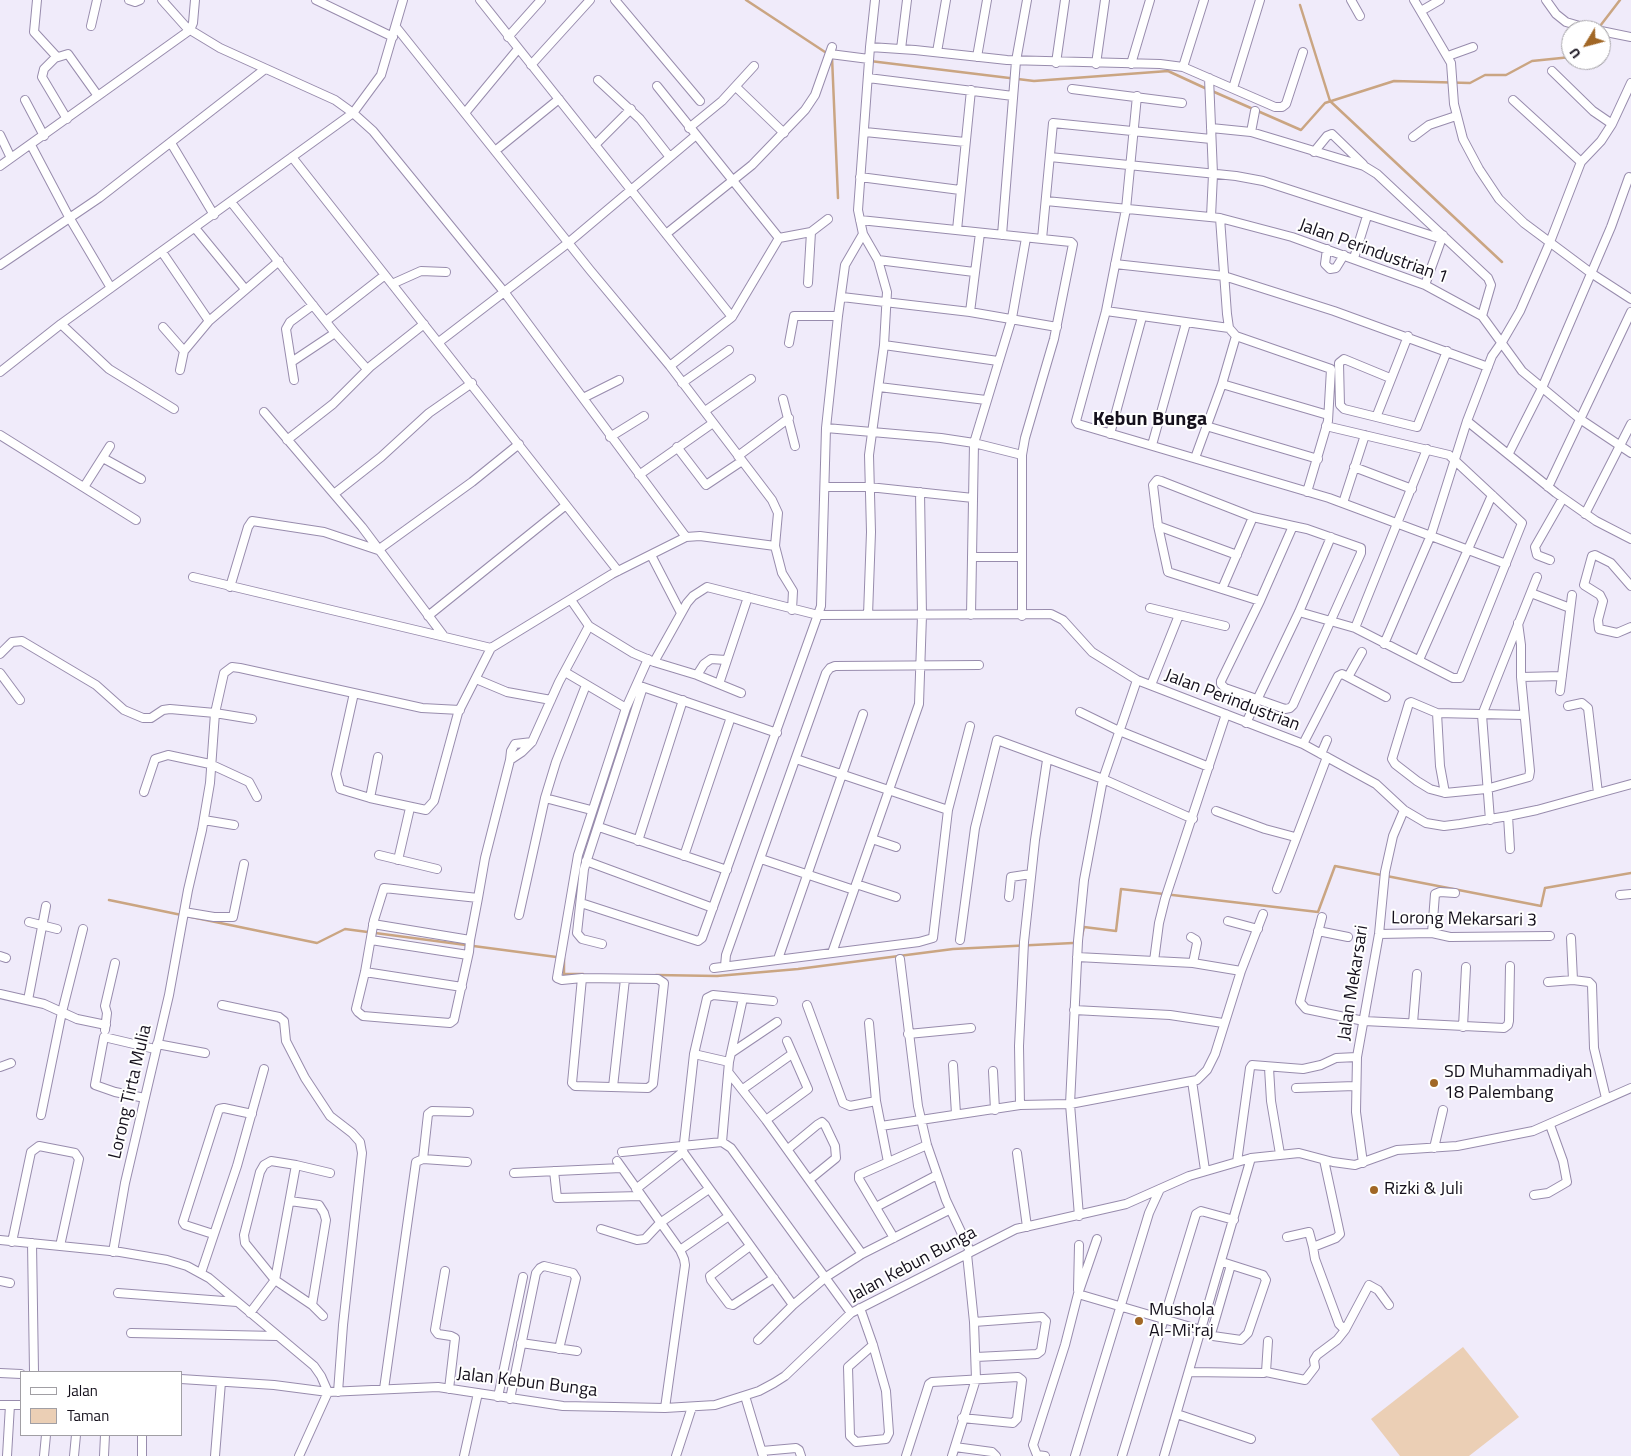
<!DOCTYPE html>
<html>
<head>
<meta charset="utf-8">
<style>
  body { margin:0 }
  #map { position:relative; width:1631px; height:1456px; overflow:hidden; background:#f0ebfa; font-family:"Titillium Web",sans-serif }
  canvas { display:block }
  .legend { position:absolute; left:20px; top:1371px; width:162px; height:65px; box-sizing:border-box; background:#fff; border:1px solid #a19fa4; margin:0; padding:6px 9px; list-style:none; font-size:15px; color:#15101c }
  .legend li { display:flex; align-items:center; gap:10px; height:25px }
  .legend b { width:25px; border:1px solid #a19fa4 }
  .north { position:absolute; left:1561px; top:20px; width:50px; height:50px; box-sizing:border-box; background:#fff; border:1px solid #a19fa4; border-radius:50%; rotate:233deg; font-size:14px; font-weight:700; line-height:20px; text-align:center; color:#15101c }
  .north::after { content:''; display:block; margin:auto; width:18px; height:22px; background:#a16726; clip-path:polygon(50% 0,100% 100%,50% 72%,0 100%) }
</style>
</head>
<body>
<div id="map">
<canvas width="1631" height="1456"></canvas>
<ul class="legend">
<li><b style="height:6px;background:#fff"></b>Jalan</li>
<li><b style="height:14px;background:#ebcfb5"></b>Taman</li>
</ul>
<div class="north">U</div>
</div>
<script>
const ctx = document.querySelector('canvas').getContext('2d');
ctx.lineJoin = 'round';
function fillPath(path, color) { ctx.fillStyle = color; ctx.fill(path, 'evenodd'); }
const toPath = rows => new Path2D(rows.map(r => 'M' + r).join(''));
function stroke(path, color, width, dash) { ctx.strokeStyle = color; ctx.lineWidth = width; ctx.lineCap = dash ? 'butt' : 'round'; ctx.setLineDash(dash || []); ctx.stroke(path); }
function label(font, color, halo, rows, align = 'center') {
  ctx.font = font + ' "Titillium Web",sans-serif'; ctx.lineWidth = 4; ctx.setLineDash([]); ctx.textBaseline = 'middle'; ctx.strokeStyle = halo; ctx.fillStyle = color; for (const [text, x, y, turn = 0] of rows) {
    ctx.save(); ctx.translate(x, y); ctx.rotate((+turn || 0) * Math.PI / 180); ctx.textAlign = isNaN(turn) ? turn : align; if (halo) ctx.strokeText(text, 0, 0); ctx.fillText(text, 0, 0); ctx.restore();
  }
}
fillPath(toPath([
  [1463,1347,1519,1417,1469,1456,1400,1456,1371,1419]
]), '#ebcfb5');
stroke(toPath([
  [746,0,828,54],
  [1300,5,1330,101,1502,262],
  [1597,30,1620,0],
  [832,57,838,198],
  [870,61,1034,81,1168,71,1207,89],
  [1212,91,1301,130,1325,103,1394,81,1470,83,1485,75,1506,75,1532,61,1571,57],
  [109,900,317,943,345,929,564,958,564,974,583,974],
  [1082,936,1084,927,1116,931,1121,889,1318,912,1335,866,1541,906,1545,888,1631,873],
  [656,975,717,976,798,969,953,949,1073,943]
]), '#caa582', 2.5);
const minor = toPath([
  [37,0,34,32,57,57],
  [129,0,135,2,140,0],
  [162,0,187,28,220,48,335,100,353,113,373,131,505,293,686,537],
  [316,0,393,37],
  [480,0,732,317],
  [615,0,700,101],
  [1351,0,1360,16],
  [1414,0,1451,63,1454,104,1463,139,1479,169,1499,199,1524,223,1591,273,1631,299],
  [1546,0,1556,14,1566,22,1593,30],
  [1421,11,1440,0],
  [91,26,97,0],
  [396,27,590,270,670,366,772,500,778,513,775,546,782,573,793,591,792,610],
  [1601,31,1631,37],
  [508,37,541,0],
  [870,47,915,50,1007,60,1160,64,1183,67,1275,107,1282,107,1286,104,1303,52],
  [901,49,907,0],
  [937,52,946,0],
  [830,54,869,59],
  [1448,56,1473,47],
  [977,57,987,0],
  [1056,63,1065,0],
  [1096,64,1105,0],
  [1131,64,1150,0],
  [531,65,590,0],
  [1183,67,1204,0],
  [1552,71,1593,111,1612,124],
  [868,78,1013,96],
  [1209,78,1213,174,1211,217],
  [598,80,640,119,669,156],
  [657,86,779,238,732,317,670,366],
  [736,87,784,133],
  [1233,88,1260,0],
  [1072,89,1182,103],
  [1137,96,1126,209,1106,311,1076,421,1078,424,1329,498,1506,564],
  [25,100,44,136],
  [1513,100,1581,162],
  [465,113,518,49],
  [67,119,42,77,44,69,55,58,68,54,98,96],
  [689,128,722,101,754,66],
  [1211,128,1251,132,1364,166,1377,174,1488,278,1491,285,1482,316],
  [865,132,965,142],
  [1251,132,1255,111],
  [0,135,11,158],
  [1413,137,1429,125,1456,116],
  [171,143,214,215],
  [31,145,69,217,111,288],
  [595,145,631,109],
  [495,151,559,99],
  [1314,152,1327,136,1332,134,1363,164],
  [292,157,618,571],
  [1050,157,1236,176,1263,181,1442,239],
  [0,166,190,30,193,23,195,0],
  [860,177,960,190],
  [1046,201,1220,218,1292,237,1425,285,1482,316,1522,371,1580,419,1631,453],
  [231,202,335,333,367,369],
  [860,220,1042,239,1071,242,1073,244,1054,339,1025,438,1022,455,1022,616],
  [195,228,245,289],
  [957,230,971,90],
  [666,234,752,165,805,110,815,95,832,47],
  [1002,235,1016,61,1027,0],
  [779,238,811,232,828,219],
  [1042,239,1053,123,1211,139],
  [1327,249,1325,264,1330,269,1336,268,1344,255],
  [162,252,209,321],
  [1354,258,1367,216],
  [878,260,974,272],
  [1115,264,1224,276,1334,311,1488,367],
  [0,265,99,198,265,69],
  [808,283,811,232],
  [392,284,421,271,446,272],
  [1425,285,1443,235],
  [842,297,970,312,1057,327],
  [1106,311,1229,328],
  [970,312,980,233],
  [326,321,385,275],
  [61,324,109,369,174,409],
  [163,327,184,351],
  [1236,336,1331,369,1328,421,1307,492],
  [439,342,568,243,695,136],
  [789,343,794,316,838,316],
  [884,345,998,361],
  [293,361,335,333],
  [180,370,184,351,209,321,279,261],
  [0,372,61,324,353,113,381,75,403,0],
  [1390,378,1344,359,1339,363,1340,405,1344,409,1417,427,1447,351],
  [294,380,286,329,290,322,313,305],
  [682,383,729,350],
  [1222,384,1328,415],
  [879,387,986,400],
  [583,398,619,380],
  [783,399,795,446],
  [705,411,751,379],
  [264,412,362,527,443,635],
  [1377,415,1408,336],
  [1467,421,1556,493,1596,521,1631,539],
  [1206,426,1318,459],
  [826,428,941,438,974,443,1022,455],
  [1110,434,1142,317],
  [0,435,136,520],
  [610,437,644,416],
  [287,440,333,404,371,366,424,324],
  [1152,445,1186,323],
  [677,447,706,485,742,461],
  [1509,453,1542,388,1611,227,1629,177],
  [738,456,789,418],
  [103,458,141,479],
  [1195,458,1222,384,1236,336,1229,328,1227,314,1220,218],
  [1354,467,1412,489],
  [639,475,713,423],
  [84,487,110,446],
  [825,487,869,487,973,498],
  [1548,487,1631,312],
  [334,494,381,457,429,413,472,383],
  [1343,503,1365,435],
  [1585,514,1631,424],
  [1158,526,1237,555],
  [651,555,681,613],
  [972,557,1021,557],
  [1550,560,1537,555,1535,547,1563,498],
  [193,577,491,648],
  [1631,586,1611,563,1595,555,1592,556,1584,585,1600,595,1603,601,1598,620,1599,629,1617,633,1631,627],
  [230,587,248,527,252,521,324,532,378,550,472,482,519,444],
  [1222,589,1253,517],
  [1531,593,1570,608],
  [571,600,589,626,633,653,654,662,687,603,693,596,707,587,818,615,1051,614,1063,620,1092,652,1137,680,1303,744,1376,784,1404,810,1426,823,1444,826,1460,824,1508,816,1537,810,1631,784],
  [1260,601,1168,572,1158,526,1153,485,1157,480,1161,481,1253,517,1293,526,1307,529,1361,548,1361,553,1293,705,1290,708,1285,709,1225,688,1221,684,1221,681,1260,601,1267,585,1293,526],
  [1150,608,1179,615],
  [1299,612,1355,628,1453,678,1460,678,1522,523,1449,455,1326,426],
  [868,615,871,532,869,455,884,345,887,292,878,260,863,234,858,210,870,47,875,0],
  [971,615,974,443,1012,318,1026,238],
  [428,616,566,505],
  [1518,623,1521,645,1521,677,1530,771,1529,777,1486,789,1445,793,1430,789,1417,781,1395,764,1392,759,1409,703,1411,702,1437,713,1524,715],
  [1355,628,1427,449],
  [1384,644,1431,535,1467,421,1492,356,1502,342,1520,311,1550,242,1581,162,1601,141,1612,124,1631,83],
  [0,654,12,642,22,641,96,685,124,710,143,718,151,718,163,710,170,709,215,713,252,719],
  [1419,660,1492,495],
  [654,662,697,675,741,693],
  [565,672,626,708,578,855,557,978,562,980,582,978,658,979,664,983,653,1084,648,1088,575,1086,572,1083,582,978],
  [0,673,20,700],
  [697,675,704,664,711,659,726,660],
  [1348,677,1362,652],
  [1521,677,1562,676],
  [476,679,507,692,551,700],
  [719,684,748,597],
  [586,685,556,762,545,798,591,810],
  [1151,685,1179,615,1225,626],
  [636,686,643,687,777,733],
  [1560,691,1572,595],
  [354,693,336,774,340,789,370,798,426,810,434,801,458,713,491,648,612,574,686,537,700,536,775,546],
  [1568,706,1582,703,1588,708,1598,793],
  [626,708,648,659],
  [1080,712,1117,730,1209,767],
  [1437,713,1440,766,1445,793],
  [1246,723,1299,612,1331,537],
  [1303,744,1338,676,1342,674,1348,677,1386,697],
  [1321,754,1327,740],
  [796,759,948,810],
  [510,760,511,751,515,744,532,742],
  [144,792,155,759,168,755,210,764,249,782,257,797],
  [370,798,378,757],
  [1216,811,1265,829,1295,837],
  [1508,816,1510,849],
  [204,820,234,825],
  [1490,820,1482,715,1537,577],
  [599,827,727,870],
  [872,839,896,847],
  [638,841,683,700],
  [379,855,437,869],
  [684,856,731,717],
  [761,859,854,890],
  [398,860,410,808],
  [586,861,713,908],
  [856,884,896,897],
  [1277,889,1327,757],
  [1620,895,1631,894],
  [1009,897,1011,877,1031,874],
  [478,898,384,888,374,920,365,972,356,1009,358,1012,363,1016,399,1019,450,1023,454,1020,469,952,470,940,478,898,485,858,510,760,522,752,532,742,559,682,589,626],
  [581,903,698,941,702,938,821,606,826,428,838,316,845,265,863,234],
  [184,912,214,917,233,917,244,864],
  [519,915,545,798],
  [1322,917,1300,1002,1306,1009,1364,1021,1504,1028,1508,1025,1509,1021,1510,966],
  [1228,921,1258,929],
  [29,922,57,929],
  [373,924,470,940],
  [1318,931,1348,937],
  [1432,933,1435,894,1440,892,1455,893],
  [1379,934,1432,933,1450,937,1550,936],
  [1191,937,1196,940,1197,943,1193,963],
  [1571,938,1573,980],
  [371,940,468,955],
  [960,940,975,828,997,740,1103,779,1193,819],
  [602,944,582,939,577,933,584,869,643,687],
  [832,953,919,704,922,615,920,492],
  [0,956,6,958],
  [1077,957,1193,963,1241,971],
  [778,959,863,714],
  [900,959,918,1106,927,1145,946,1200,970,1251],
  [1154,961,1159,923,1165,899,1226,714],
  [725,966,726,955,779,805,826,673,830,668,835,666,979,665],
  [714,968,919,942,933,938,948,810,970,726],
  [365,972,462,987],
  [1548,982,1573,980,1589,982,1592,985,1594,1048,1606,1098],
  [0,994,44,1004,77,1019,106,1025],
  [28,1000,46,906],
  [222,1005,279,1017,284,1021,286,1041,305,1078,330,1116,352,1133,360,1142,362,1153,343,1325,338,1392],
  [807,1005,843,1103,850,1106,876,1101],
  [1074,1010,1170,1015,1223,1023],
  [869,1023,876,1101,888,1162],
  [1413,1023,1417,974],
  [1463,1027,1466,967],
  [105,1030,107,1013,105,1006,115,963],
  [908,1034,971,1028],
  [157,1044,205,1053],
  [731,1053,777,1022],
  [694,1054,729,1062],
  [953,1065,956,1114],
  [0,1067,11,1063],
  [1269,1068,1271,1101,1280,1154],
  [993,1071,995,1110],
  [729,1073,766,1120,862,1254],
  [1192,1081,1205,1170],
  [613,1087,625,979],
  [1296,1088,1355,1086],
  [743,1089,792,1054],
  [145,1098,115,1092,95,1085,104,1037,155,1049],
  [1020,1105,1019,1046,1024,942,1035,840,1047,760],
  [41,1115,62,1012,83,929],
  [766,1120,808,1089,787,1041],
  [881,1126,1020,1105,1070,1104,1197,1080,1207,1070,1215,1054,1241,971,1263,914],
  [722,1142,729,1062,743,998],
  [1434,1148,1443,1110],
  [788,1149,817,1125,822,1122,825,1125,835,1146,836,1158,809,1180],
  [622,1152,722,1142,731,1148,851,1313],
  [683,1152,793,1305],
  [1017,1153,1027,1227],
  [423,1159,428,1114,432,1111,469,1112],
  [1324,1160,1340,1234,1336,1238,1313,1247,1315,1259,1339,1324,1345,1330,1369,1285,1378,1290,1389,1305],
  [617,1161,680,1250,684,1259,685,1265,665,1408],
  [1237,1162,1250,1068,1252,1065,1303,1069,1321,1065,1336,1058,1357,1057],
  [1363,1163,1356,1112,1357,1057,1379,934,1385,872,1393,836,1404,810],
  [296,1165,275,1280,245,1243,244,1235,260,1172,264,1165,271,1161,296,1165,330,1173],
  [554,1171,557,1198,641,1196],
  [514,1173,621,1168],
  [636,1189,683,1152,694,1054,707,998,713,995,773,1001],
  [1534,1195,1548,1193,1567,1182,1563,1161,1550,1125],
  [876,1207,937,1175],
  [1079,1216,1070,1104,1078,941,1084,880,1103,779,1137,680],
  [601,1229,637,1240,645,1239,660,1223,709,1189],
  [213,1234,185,1225,183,1222,219,1109,224,1108,252,1114],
  [1287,1237,1309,1232,1313,1247],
  [894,1238,859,1179,859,1175,927,1145],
  [0,1240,120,1252,167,1260,187,1266,209,1278,314,1366,321,1376,328,1392,299,1456],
  [12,1242,31,1152,39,1146,75,1153,79,1159,60,1246],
  [32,1243,34,1372],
  [750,1246,710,1276,711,1280,729,1304,733,1305,774,1278],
  [680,1250,729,1216],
  [113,1252,125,1183,169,995,188,890,202,830,210,783,215,713,224,673,232,667,240,668,422,708,460,710],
  [1222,1262,1263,1275,1266,1280,1248,1333,1241,1340,1213,1336,1211,1334,1231,1265],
  [445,1271,435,1330,438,1334,451,1336,455,1338,449,1389],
  [201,1273,237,1166,264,1069],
  [0,1281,10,1283],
  [1078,1290,1079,1245],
  [118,1293,237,1302],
  [1078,1294,1097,1239],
  [312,1305,323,1316],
  [860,1308,873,1345,886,1391,889,1433,886,1439,856,1442,850,1436,848,1367,873,1345],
  [250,1313,275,1280,312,1305,326,1220,324,1213,319,1205,290,1201],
  [974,1322,1042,1317,1046,1321,1041,1351,1037,1354,976,1357],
  [131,1333,277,1336],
  [758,1340,793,1305,826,1277,862,1254,949,1210],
  [521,1343,577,1351],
  [1189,1372,1264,1373,1266,1372,1268,1341],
  [1266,1372,1305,1380,1315,1367,1314,1360,1317,1355,1337,1340,1345,1330],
  [0,1373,21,1374],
  [181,1379,274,1385,328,1392,438,1387,563,1406,665,1408,715,1405,759,1391,774,1383,785,1376,851,1313,1016,1229,1126,1204,1189,1176,1251,1158,1299,1153,1333,1162,1355,1165,1397,1150,1457,1146,1533,1131,1631,1088],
  [384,1389,416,1162,423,1159,467,1162],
  [745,1396,763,1456],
  [498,1397,523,1277],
  [510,1399,536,1273,540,1268,544,1266,573,1273,576,1278,559,1349],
  [0,1405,21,1405],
  [1177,1414,1251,1439],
  [955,1447,992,1452,996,1456],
  [762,1451,796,1448,799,1450,801,1456],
  [7,1456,10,1405],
  [44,1456,46,1435],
  [74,1456,76,1435],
  [104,1456,105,1435],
  [142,1456,142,1435],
  [215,1456,221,1382],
  [464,1456,478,1393],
  [676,1456,692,1407],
  [906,1456,929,1384,932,1382,1018,1377,1022,1380,1017,1419,1013,1423,962,1418],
  [952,1456,976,1379,974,1322,967,1254],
  [1045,1456,1037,1455,1033,1445,1065,1345,1078,1294,1201,1330],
  [1075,1456,1149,1213,1160,1189],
  [1122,1456,1196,1214,1201,1211,1234,1220],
  [1164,1456,1251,1158]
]);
stroke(minor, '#988cad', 10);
stroke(minor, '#fff', 8);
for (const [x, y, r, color] of [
  [1434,1083,5,"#a16726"],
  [1374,1190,5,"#a16726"],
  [1139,1321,5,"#a16726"]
]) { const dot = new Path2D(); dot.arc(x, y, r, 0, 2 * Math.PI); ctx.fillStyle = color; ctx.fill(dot); stroke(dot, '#fff', 2); }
label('18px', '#15101c', '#fff', [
  ["Jalan Perindustrian 1",1373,252,20],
  ["Jalan Perindustrian",1232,701,21],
  ["Lorong Mekarsari 3",1464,920,1],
  ["Jalan Mekarsari",1354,983,-81],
  ["Lorong Tirta Mulia",131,1092,-77],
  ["Jalan Kebun Bunga",913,1265,-28],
  ["Jalan Kebun Bunga",527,1383,7]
]);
label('18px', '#15101c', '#fff', [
  ["SD Muhammadiyah",1444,1073],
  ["18 Palembang",1444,1094],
  ["Rizki & Juli",1384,1190],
  ["Mushola",1149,1311],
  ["Al-Mi'raj",1149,1332]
], 'left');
label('bold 20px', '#15101c', '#fff', [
  ["Kebun Bunga",1150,420]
]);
</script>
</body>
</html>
